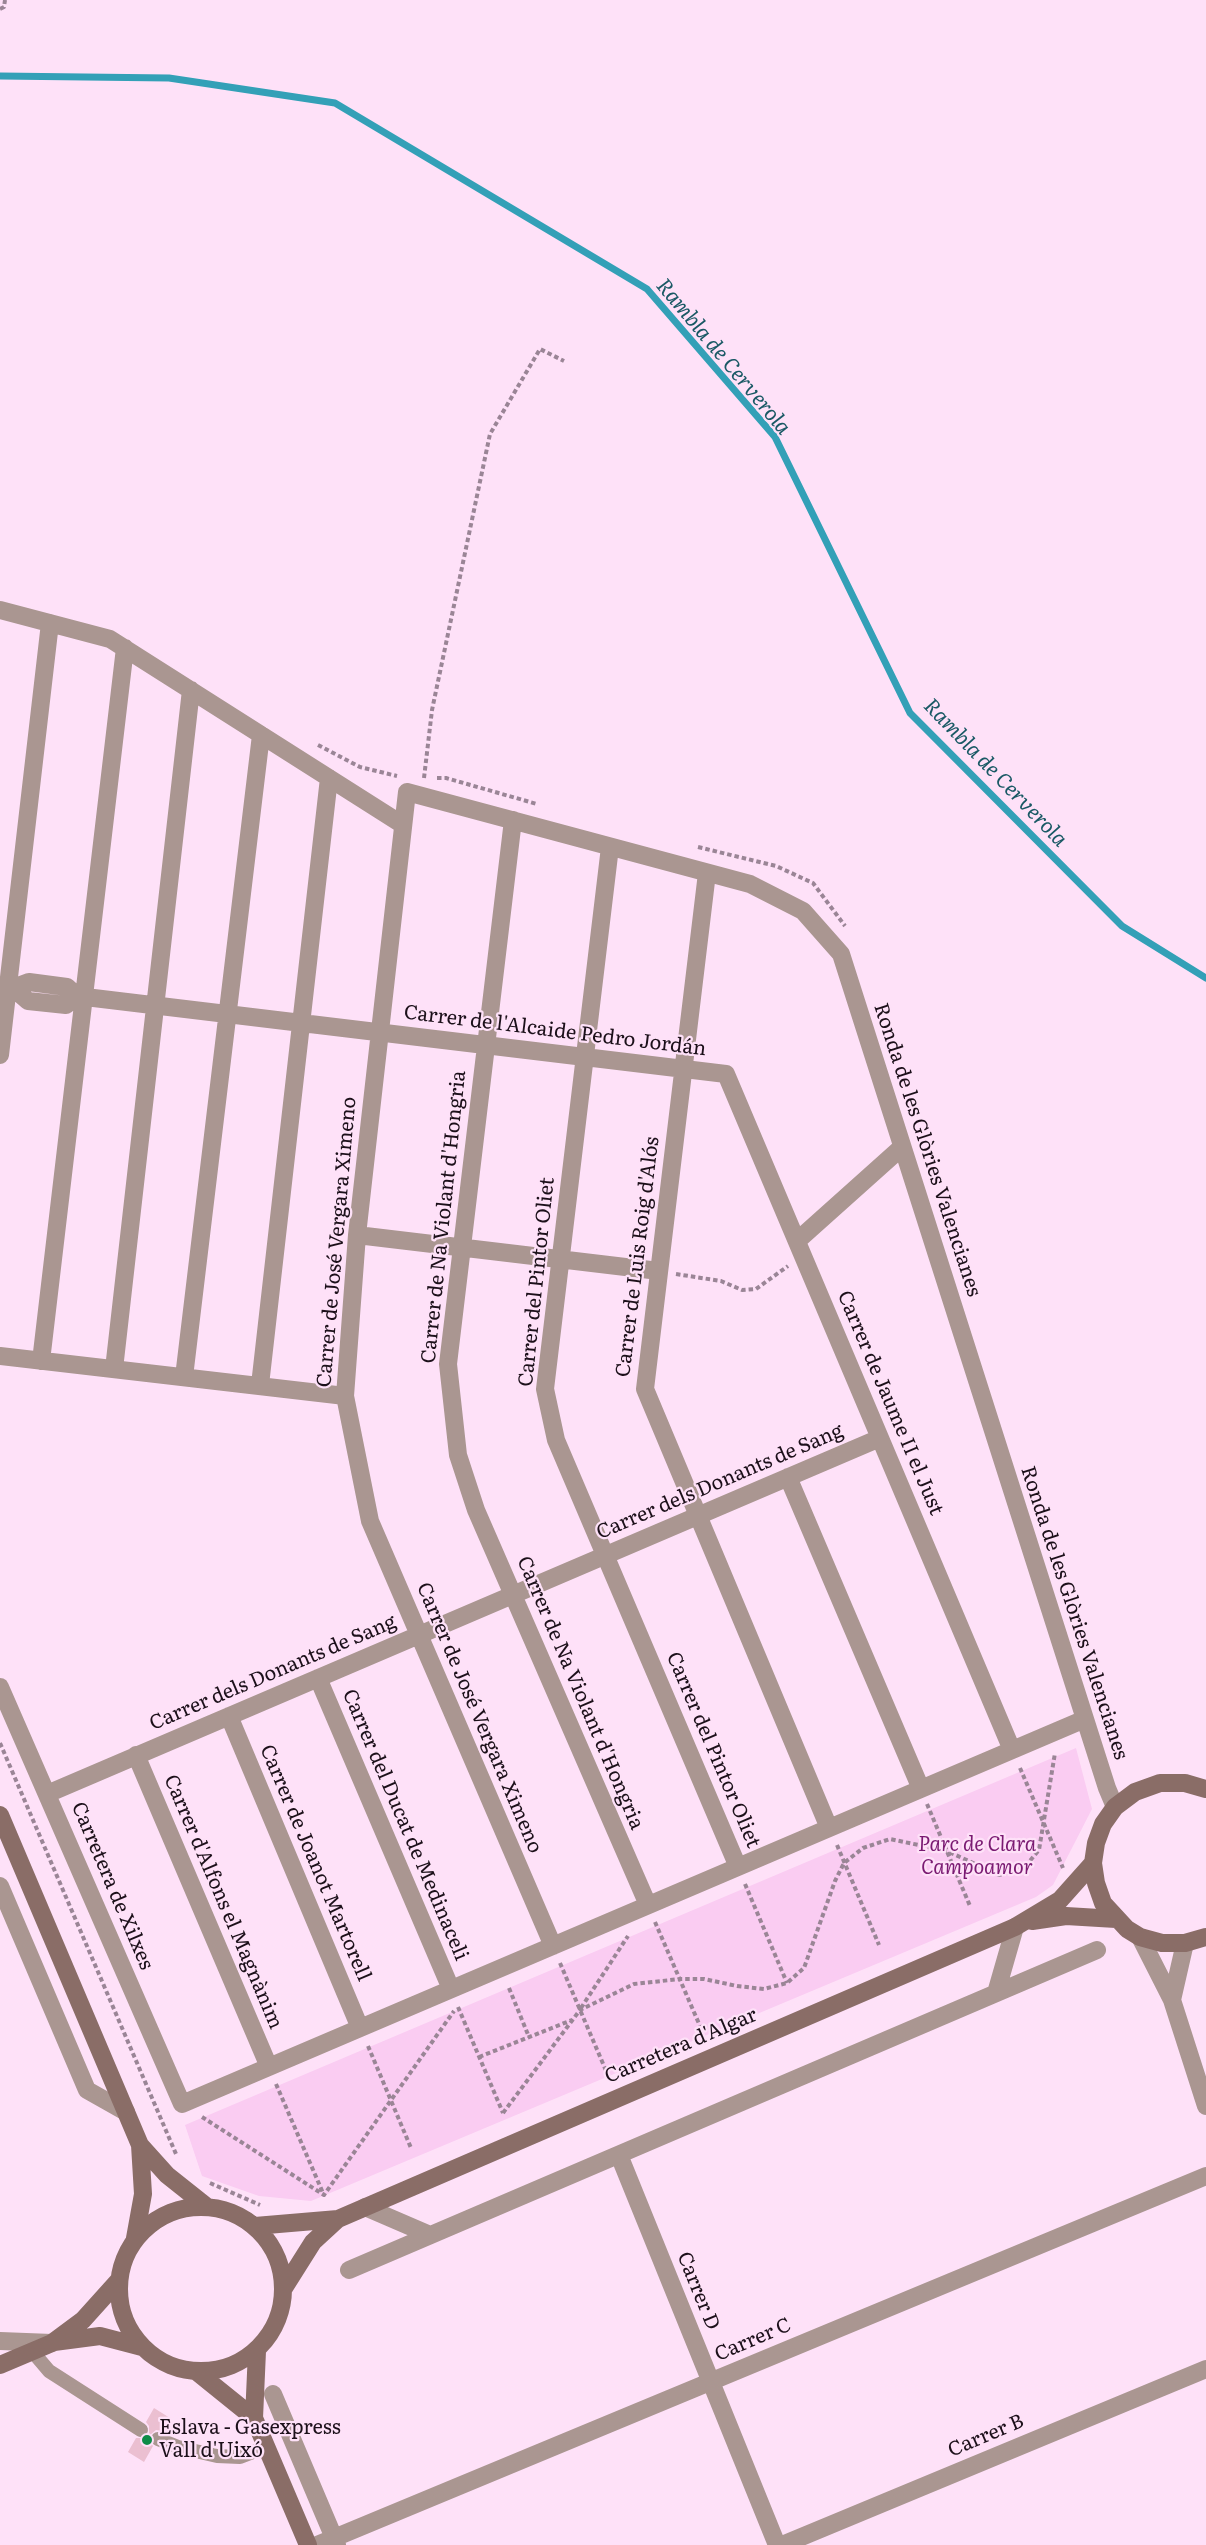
<!DOCTYPE html>
<html>
<head>
<meta charset="utf-8">
<style>
  body { margin:0 }
  canvas { display:block; background:#fee1f8 }
</style>
</head>
<body>
<canvas width="1206" height="2545"></canvas>
<script>
const ctx = document.querySelector('canvas').getContext('2d');
ctx.lineJoin = 'round';
function fillPath(path, color) { ctx.fillStyle = color; ctx.fill(path, 'evenodd'); }
const toPath = rows => new Path2D(rows.map(r => 'M' + r).join(''));
function stroke(path, color, width, dash) { ctx.strokeStyle = color; ctx.lineWidth = width; ctx.lineCap = dash ? 'butt' : 'round'; ctx.setLineDash(dash || []); ctx.stroke(path); }
function label(font, color, halo, rows, align = 'center') {
  ctx.font = font + ' Literata,serif'; ctx.lineWidth = 4.5; ctx.setLineDash([]); ctx.textBaseline = 'middle'; ctx.strokeStyle = halo; ctx.fillStyle = color; for (const [text, x, y, turn = 0] of rows) {
    ctx.save(); ctx.translate(x, y); ctx.rotate((+turn || 0) * Math.PI / 180); ctx.textAlign = isNaN(turn) ? turn : align; if (halo) ctx.strokeText(text, 0, 0); ctx.fillText(text, 0, 0); ctx.restore();
  }
}
fillPath(toPath([
  [1076,1748,1092,1809,1053,1885,1036,1897,311,2201,259,2196,202,2176,185,2125]
]), '#faccf2');
stroke(toPath([
  [0,76,169,78,335,103,647,289,775,437,910,713,1122,926,1206,978]
]), '#33a0b7', 7);
fillPath(toPath([
  [154,2408,170,2418,163,2431,156,2430,150,2435,149,2441,153,2446,144,2462,128,2452,136,2438,145,2438,149,2434,149,2426,146,2422]
]), '#ebbfd1');
stroke(toPath([
  [0,9,4,7,5,0],
  [318,745,360,767,397,776],
  [424,778,432,710,490,434,540,349,564,361],
  [437,778,446,778,537,804],
  [698,847,776,866,813,883,845,926],
  [676,1274,721,1281,742,1290,756,1289,788,1266],
  [0,1743,176,2154],
  [1020,1768,1063,1868],
  [927,1804,970,1906],
  [837,1845,879,1945],
  [745,1884,787,1983],
  [655,1922,700,2026],
  [560,1963,610,2080],
  [509,1988,529,2037],
  [458,2007,503,2113],
  [581,2008,628,1936],
  [368,2046,411,2148],
  [479,2057,572,2020],
  [276,2084,323,2193],
  [503,2113,580,2010,634,1984,680,1979,704,1979,737,1986,764,1989,787,1983,804,1968,835,1881,844,1863,863,1848,890,1839,947,1851,999,1875,1024,1868,1039,1850,1055,1753],
  [202,2117,324,2195,454,2011],
  [210,2183,260,2205]
]), '#9a8596', 4, [4.5, 3]);
stroke(toPath([
  [32,2351,49,2371,141,2430],
  [158,2439,178,2447,217,2456,240,2457,266,2447]
]), '#aa9691', 14);
stroke(toPath([
  [0,610,110,639,403,825],
  [513,820,448,1364,458,1455,476,1510,648,1905],
  [610,847,545,1389,556,1440,738,1867],
  [707,873,645,1389,829,1828],
  [0,986,13,988,29,982,67,987,77,996,726,1074,1012,1750],
  [13,988,28,1001,66,1005,77,996],
  [0,1055,50,623],
  [357,1235,659,1271],
  [797,1241,902,1147],
  [0,1356,345,1396],
  [41,1361,125,648],
  [114,1369,191,690],
  [184,1377,261,735],
  [260,1385,329,778],
  [788,1477,921,1789],
  [318,1678,451,1989],
  [0,1687,182,2104,1085,1719],
  [229,1716,360,2028],
  [136,1755,269,2067],
  [47,1794,880,1438],
  [0,1886,87,2090,126,2112],
  [1140,1937,1172,2000,1206,2106],
  [553,1946,370,1521,345,1396,357,1235,407,792,750,884,803,911,841,954,1107,1788,1115,1807],
  [996,1993,1015,1927],
  [1172,2000,1185,1943],
  [619,2155,777,2545],
  [365,2207,430,2235],
  [349,2270,1097,1950],
  [0,2341,52,2343],
  [273,2394,337,2545],
  [317,2545,1206,2176],
  [782,2545,1206,2369]
]), '#aa9691', 18);
stroke(toPath([
  [1206,1789,1185,1783,1160,1783,1135,1792,1115,1807,1103,1824,1096,1843,1093,1863,1096,1883,1103,1903,1127,1929,1140,1937,1162,1943,1185,1943,1206,1937],
  [0,1815,140,2145,143,2194,135,2238],
  [1032,1921,1066,1916,1116,1919],
  [140,2145,167,2175,206,2206],
  '119 2289a82 82 0 1 1 164 0a82 82 0 1 1-164 0Z',
  [255,2226,338,2219,1015,1927,1060,1900,1093,1863],
  [284,2288,313,2242,338,2219],
  [54,2342,100,2336,142,2347],
  [257,2351,254,2418,308,2545],
  [0,2365,52,2343,83,2320,119,2280],
  [197,2372,254,2418]
]), '#8a6d67', 18);
for (const [x, y, r, color] of [
  [147,2440,6,"#0d8c48"]
]) { const dot = new Path2D(); dot.arc(x, y, r, 0, 2 * Math.PI); ctx.fillStyle = color; ctx.fill(dot); stroke(dot, '#fee1f8', 2); }
label('20px', '#1c101a', '#fee1f8', [
  ["Carrer de l'Alcaide Pedro Jordán",555,1031,7],
  ["Ronda de les Glòries Valencianes",927,1150,72],
  ["Carrer de Na Violant d'Hongria",444,1217,-84],
  ["Carrer de José Vergara Ximeno",337,1242,-85],
  ["Carrer de Luis Roig d'Alós",638,1257,-83],
  ["Carrer del Pintor Oliet",537,1282,-84],
  ["Carrer de Jaume II el Just",890,1403,67],
  ["Carrer dels Donants de Sang",720,1482,-23],
  ["Ronda de les Glòries Valencianes",1074,1613,72],
  ["Carrer dels Donants de Sang",273,1673,-23],
  ["Carrer de Na Violant d'Hongria",580,1693,67],
  ["Carrer de José Vergara Ximeno",479,1718,67],
  ["Carrer del Pintor Oliet",713,1750,67],
  ["Carrer del Ducat de Medinaceli",405,1825,67],
  ["Carrer de Joanot Martorell",315,1863,67],
  ["Carretera de Xilxes",112,1886,67],
  ["Carrer d'Alfons el Magnànim",223,1902,67],
  ["Carretera d'Algar",681,2046,-23],
  ["Carrer D",698,2291,68],
  ["Carrer C",753,2340,-23],
  ["Carrer B",986,2436,-23]
]);
label('italic 20px', '#7a1a72', '#fee1f8', [
  ["Parc de Clara",977,1845],
  ["Campoamor",977,1868]
]);
label('20px', '#1c101a', '#fee1f8', [
  ["Eslava - Gasexpress",159,2428],
  ["Vall d'Uixó",159,2451]
], 'left');
label('italic 21px', '#1a5965', '#fee1f8', [
  ["Rambla de Cerverola",723,357,50],
  ["Rambla de Cerverola",995,773,46]
]);
</script>
</body>
</html>
